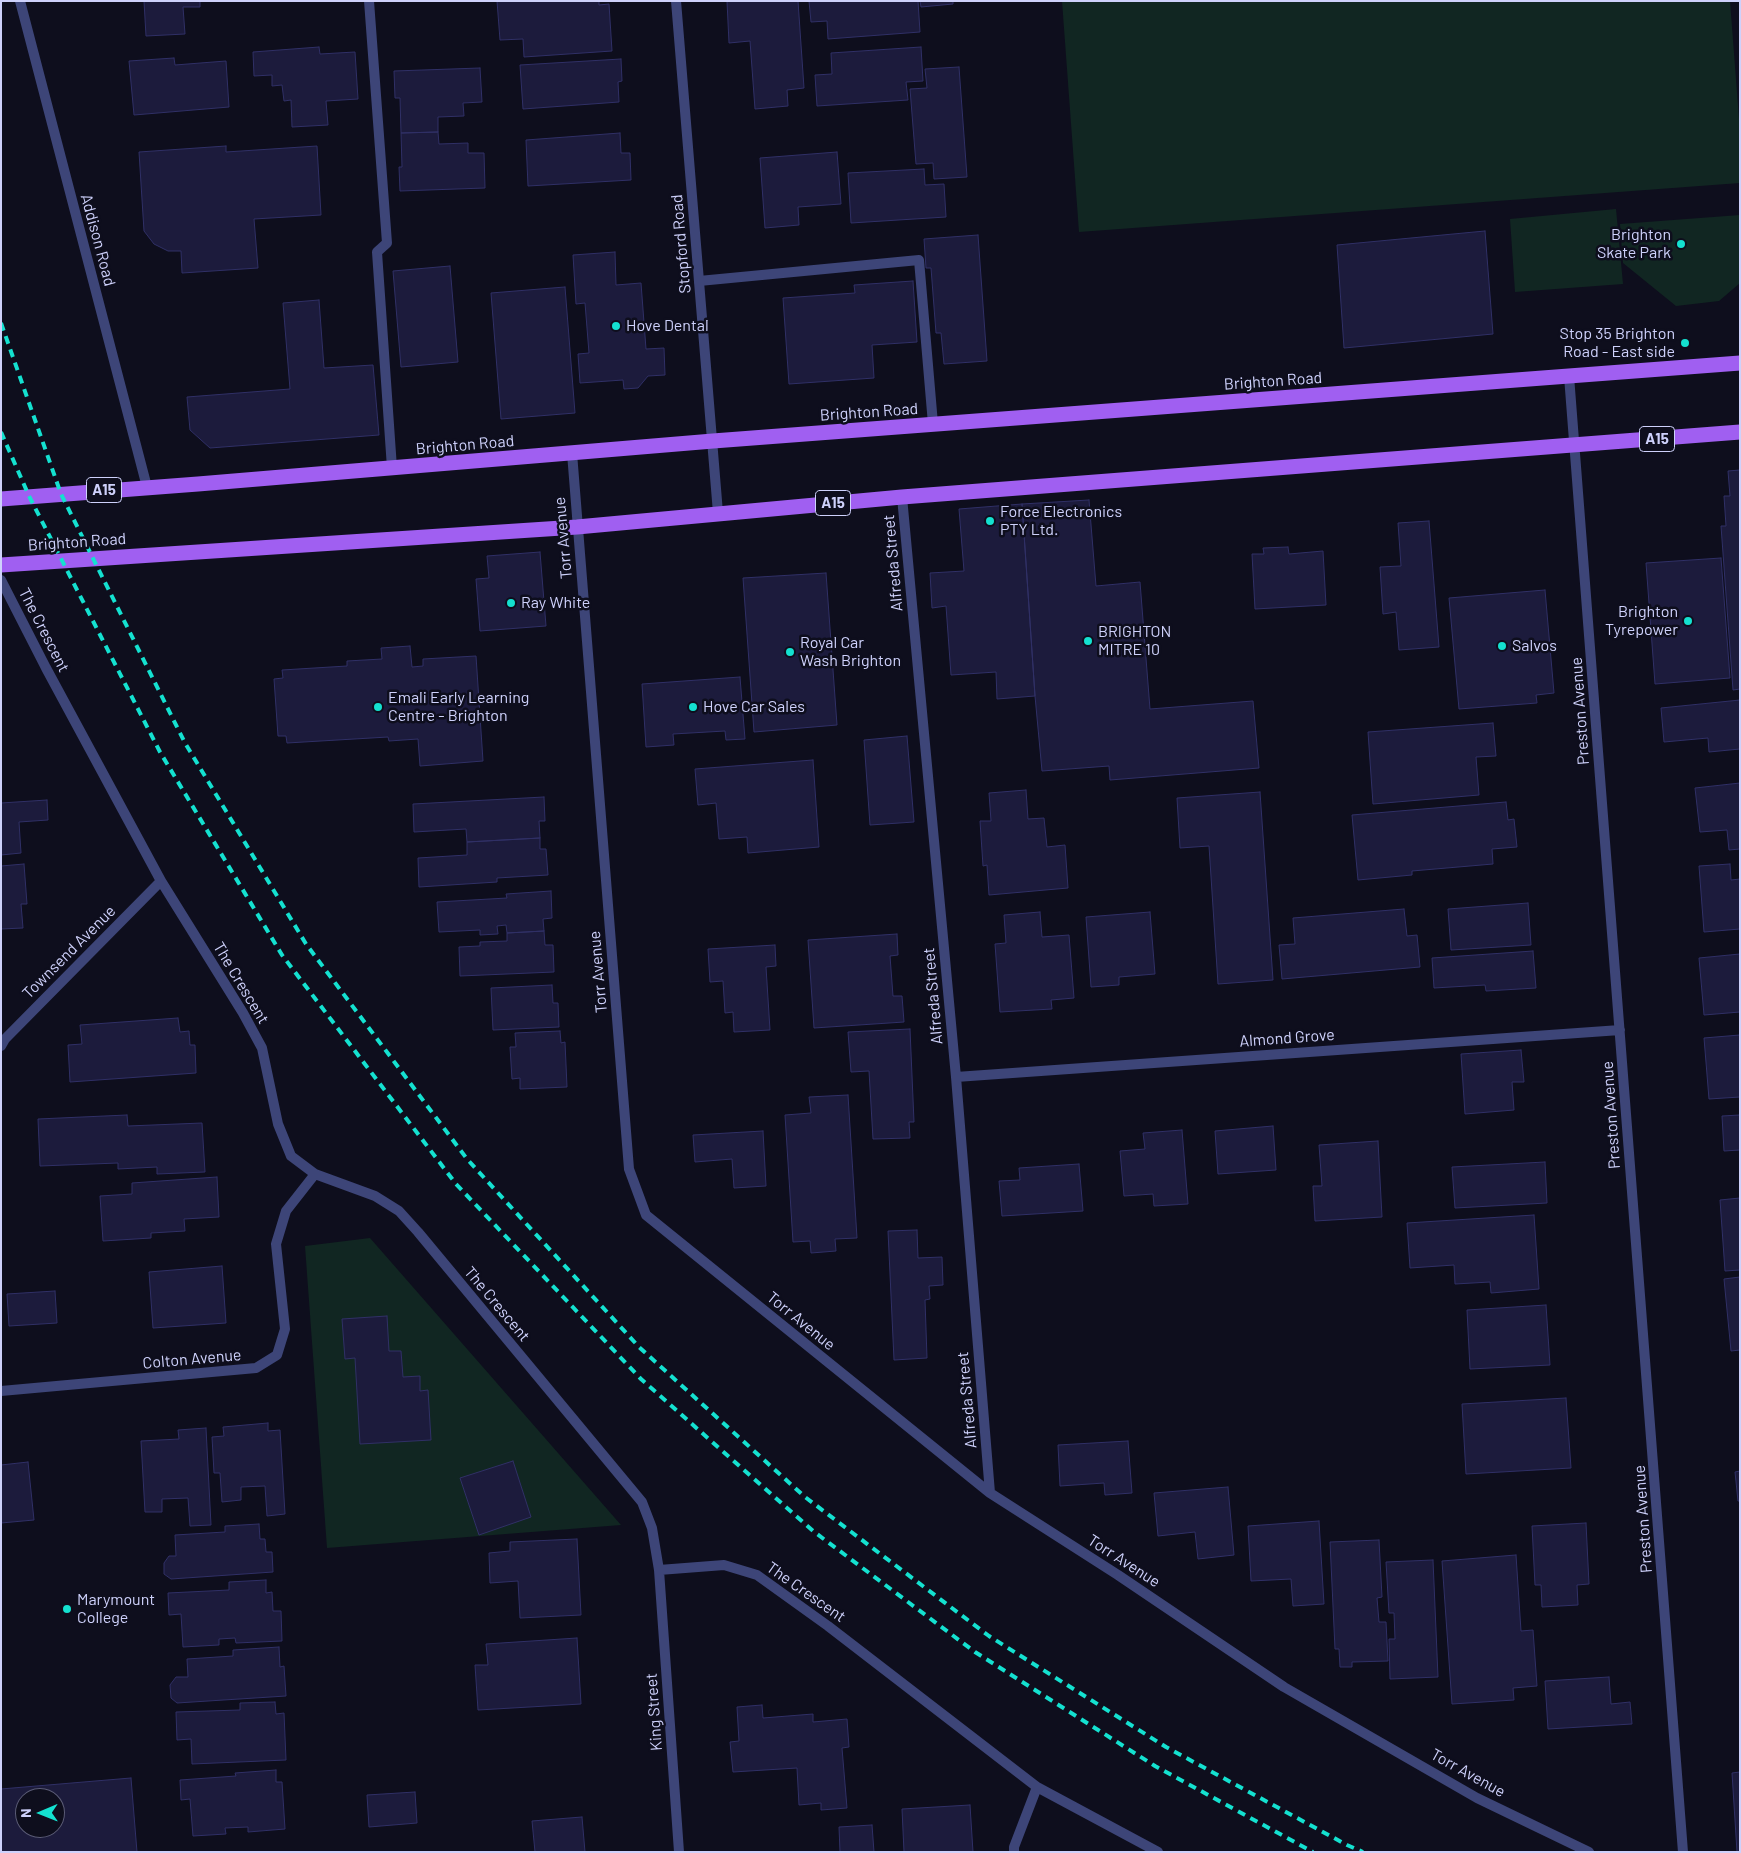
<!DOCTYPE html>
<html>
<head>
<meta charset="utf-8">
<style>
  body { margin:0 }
  #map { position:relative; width:1741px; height:1853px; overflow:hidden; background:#0e0e1d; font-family:Barlow,sans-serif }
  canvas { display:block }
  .frame { position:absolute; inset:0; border:2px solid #ced1fb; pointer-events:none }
  .north { position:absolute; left:15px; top:1788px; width:50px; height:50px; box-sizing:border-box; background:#0e0e1d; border:1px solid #5b5c76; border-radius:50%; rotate:269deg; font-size:14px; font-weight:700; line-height:20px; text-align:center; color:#ced1fb }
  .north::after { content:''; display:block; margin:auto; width:18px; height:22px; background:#14e1d0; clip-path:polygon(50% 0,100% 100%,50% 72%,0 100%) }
</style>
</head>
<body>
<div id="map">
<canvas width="1741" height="1853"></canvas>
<div class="frame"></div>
<div class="north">N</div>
</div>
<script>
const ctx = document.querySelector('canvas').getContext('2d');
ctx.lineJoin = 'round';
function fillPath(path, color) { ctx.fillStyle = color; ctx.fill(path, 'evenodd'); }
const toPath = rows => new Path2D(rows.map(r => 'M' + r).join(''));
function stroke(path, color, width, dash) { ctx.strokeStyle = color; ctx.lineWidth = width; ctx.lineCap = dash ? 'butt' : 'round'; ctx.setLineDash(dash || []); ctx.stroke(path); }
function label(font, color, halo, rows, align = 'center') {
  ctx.font = font + ' Barlow,sans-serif'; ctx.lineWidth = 5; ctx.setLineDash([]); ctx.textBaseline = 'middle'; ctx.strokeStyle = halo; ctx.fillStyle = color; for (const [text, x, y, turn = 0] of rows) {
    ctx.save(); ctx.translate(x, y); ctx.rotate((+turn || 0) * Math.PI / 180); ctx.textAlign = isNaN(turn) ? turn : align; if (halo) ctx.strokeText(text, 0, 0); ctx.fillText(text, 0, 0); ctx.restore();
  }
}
fillPath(toPath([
  [1062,1,1730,1,1740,132,1740,183,1079,232],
  [1616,209,1623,284,1515,292,1510,219],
  [1740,215,1740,283,1719,301,1676,306,1623,263,1620,224],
  [370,1238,621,1525,327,1548,305,1246]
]), '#112622');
const building = toPath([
  [144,1,200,1,200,7,183,7,185,34,146,36,144,1],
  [497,1,599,1,599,5,609,4,612,51,524,57,523,39,500,40,497,1],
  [727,1,798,1,804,88,787,90,788,106,755,109,750,41,729,43,727,1],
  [809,1,918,1,920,32,828,39,827,21,811,22,809,1],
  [920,1,953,1,953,4,921,7,920,1],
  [319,47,320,54,355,52,358,99,326,101,328,125,292,127,291,100,284,101,282,85,272,86,272,75,254,76,253,52,319,47],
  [921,47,923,81,906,82,908,100,817,106,815,75,832,74,831,53,921,47],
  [174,58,175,65,226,61,229,107,134,115,129,61,174,58],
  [621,59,622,81,618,82,619,102,523,109,520,65,621,59],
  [959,67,967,177,934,179,933,163,916,164,910,89,927,88,925,69,959,67],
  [480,68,482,102,463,103,464,116,438,117,438,132,401,133,400,98,395,98,394,71,480,68],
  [438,132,439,144,468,143,468,153,484,153,485,188,400,191,399,167,402,167,401,133,438,132],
  [620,133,621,153,630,153,631,180,528,186,526,140,620,133],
  [226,146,226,152,317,146,321,215,254,219,258,268,182,273,181,251,168,251,154,244,144,231,139,152,226,146],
  [837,152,841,204,798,207,799,225,765,228,760,158,837,152],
  [924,169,925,185,944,184,946,217,851,223,848,173,924,169],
  [1485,231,1493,334,1344,348,1337,245,1485,231],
  [978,235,987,361,944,364,941,333,936,333,931,268,926,268,924,239,978,235],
  [615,252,616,285,641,283,646,349,664,348,665,375,648,376,638,388,624,389,623,380,580,383,578,354,589,353,585,303,576,304,573,255,615,252],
  [450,266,458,362,401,367,393,271,450,266],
  [913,281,917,342,872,345,874,378,789,384,783,298,855,293,854,285,913,281],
  [565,287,575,413,501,419,491,293,565,287],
  [319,300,324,368,373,365,379,435,210,448,190,430,187,397,290,389,283,303,319,300],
  [1740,470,1740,689,1733,690,1721,526,1726,526,1724,496,1730,496,1728,471,1740,470],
  [1089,500,1096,586,1140,582,1150,709,1253,701,1259,768,1110,780,1109,766,1042,771,1035,696,1022,504,1089,500],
  [1022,504,1035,696,997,699,996,672,951,675,946,606,932,608,930,573,964,571,959,509,1022,504],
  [1429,521,1439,647,1399,650,1396,612,1383,614,1380,567,1401,566,1398,523,1429,521],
  [1288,547,1289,554,1323,551,1326,605,1255,609,1252,554,1264,554,1263,548,1288,547],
  [540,552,546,626,480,631,476,579,489,578,487,556,540,552],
  [1721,558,1730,678,1655,684,1646,563,1721,558],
  [826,573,837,725,754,732,743,578,826,573],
  [1545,590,1554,693,1536,695,1537,703,1459,709,1449,598,1545,590],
  [410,646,412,667,423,666,423,659,476,656,483,761,420,766,418,739,389,741,388,737,287,743,286,736,278,736,274,679,283,678,282,670,347,666,347,661,382,659,381,648,410,646],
  [740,677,745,739,726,740,725,731,673,734,674,745,646,747,642,684,740,677],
  [1740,700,1740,749,1709,752,1708,738,1664,742,1661,708,1740,700],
  [1493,723,1496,756,1476,757,1479,795,1373,804,1368,732,1493,723],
  [907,736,914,822,870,825,864,740,907,736],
  [813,760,819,847,748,853,747,837,719,839,716,803,698,805,695,769,813,760],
  [1740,783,1740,849,1729,850,1727,830,1700,832,1695,788,1740,783],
  [1026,790,1028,819,1044,818,1047,847,1065,845,1068,888,989,895,987,865,983,866,980,821,991,821,989,793,1026,790],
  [1260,792,1273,980,1218,984,1209,846,1180,848,1177,798,1260,792],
  [544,797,545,821,539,821,540,838,467,842,466,829,414,832,413,804,544,797],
  [47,800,48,820,19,822,21,853,1,855,1,803,47,800],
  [1506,802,1508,820,1514,819,1517,847,1492,849,1493,864,1412,871,1412,875,1358,880,1352,815,1506,802],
  [540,838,540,849,546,849,548,875,497,878,497,882,419,887,418,858,467,855,467,842,540,838],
  [24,864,27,904,21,904,23,928,1,929,1,866,24,864],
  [1730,864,1731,880,1740,879,1740,929,1704,932,1699,866,1730,864],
  [551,891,552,918,543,919,544,931,507,933,506,925,497,926,498,934,480,935,480,930,439,932,437,902,507,898,506,894,551,891],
  [1528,903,1531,945,1451,950,1448,909,1528,903],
  [1404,909,1407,936,1417,935,1420,967,1282,979,1279,945,1295,944,1293,918,1404,909],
  [1040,912,1042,937,1069,935,1074,998,1051,1000,1052,1009,1000,1012,995,944,1006,943,1004,915,1040,912],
  [1150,912,1155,974,1119,977,1119,985,1091,987,1086,917,1150,912],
  [544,931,545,945,553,945,554,972,460,976,459,947,480,946,480,942,507,941,507,933,544,931],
  [897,934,898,955,890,956,893,996,902,996,904,1022,814,1028,808,940,897,934],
  [775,945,776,966,766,967,770,1030,734,1032,733,1012,725,1013,723,981,710,982,708,949,775,945],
  [1533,951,1536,988,1486,991,1485,985,1434,988,1432,958,1533,951],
  [1740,954,1740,1012,1704,1015,1699,958,1740,954],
  [552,985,553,1003,558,1003,559,1027,493,1030,491,988,552,985],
  [178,1018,180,1032,189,1031,190,1045,195,1045,196,1073,70,1082,68,1045,82,1044,80,1025,178,1018],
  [910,1029,914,1122,909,1122,910,1138,873,1139,869,1071,851,1072,848,1032,910,1029],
  [560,1031,561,1043,565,1042,567,1087,520,1089,520,1078,512,1079,510,1047,516,1047,515,1033,560,1031],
  [1740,1035,1740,1097,1709,1099,1704,1038,1740,1035],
  [1521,1050,1524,1082,1512,1082,1514,1110,1465,1114,1461,1054,1521,1050],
  [848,1095,857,1238,835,1239,836,1251,811,1253,810,1241,793,1242,785,1115,811,1113,809,1097,848,1095],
  [127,1115,128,1126,202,1123,205,1172,157,1174,157,1167,118,1169,118,1163,40,1166,38,1119,127,1115],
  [1740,1115,1740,1150,1724,1151,1722,1116,1740,1115],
  [1273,1126,1276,1170,1218,1174,1215,1131,1273,1126],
  [1182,1130,1188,1204,1154,1206,1153,1194,1124,1196,1120,1151,1145,1149,1143,1133,1182,1130],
  [763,1131,766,1186,734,1188,732,1159,695,1162,693,1135,763,1131],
  [1378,1141,1382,1217,1315,1221,1313,1186,1322,1186,1319,1145,1378,1141],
  [1545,1162,1547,1203,1455,1208,1452,1167,1545,1162],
  [1079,1164,1083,1211,1002,1216,999,1181,1020,1180,1019,1168,1079,1164],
  [217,1177,219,1217,184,1219,185,1231,151,1233,151,1238,103,1241,100,1196,132,1194,132,1183,217,1177],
  [1740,1198,1740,1270,1725,1271,1720,1200,1740,1198],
  [1534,1215,1539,1289,1491,1293,1490,1282,1455,1284,1454,1265,1410,1268,1407,1223,1534,1215],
  [917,1230,918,1258,942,1257,943,1285,929,1286,930,1299,925,1300,927,1358,894,1360,888,1231,917,1230],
  [222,1266,226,1323,153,1328,149,1272,222,1266],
  [1740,1277,1740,1350,1731,1351,1724,1279,1740,1277],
  [55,1291,57,1323,9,1326,7,1294,55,1291],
  [1546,1305,1550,1365,1470,1369,1467,1310,1546,1305],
  [387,1316,389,1351,401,1351,403,1377,420,1376,420,1391,428,1390,431,1440,360,1444,355,1358,345,1359,342,1319,387,1316],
  [1566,1398,1571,1468,1466,1474,1462,1404,1566,1398],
  [268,1423,268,1431,280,1430,285,1514,267,1516,265,1486,241,1487,241,1500,222,1502,220,1473,214,1473,212,1437,224,1436,223,1427,268,1423],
  [206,1428,211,1525,190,1526,188,1498,162,1499,162,1512,145,1512,141,1441,179,1439,178,1430,206,1428],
  [1128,1441,1132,1493,1105,1495,1104,1483,1060,1486,1058,1445,1128,1441],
  [513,1461,531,1517,479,1535,460,1478,513,1461],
  [28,1462,34,1520,1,1523,1,1465,28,1462],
  [1740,1471,1740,1501,1738,1501,1735,1472,1740,1471],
  [1228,1487,1234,1555,1198,1559,1195,1532,1158,1536,1154,1493,1228,1487],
  [1319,1521,1324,1604,1293,1606,1291,1579,1251,1581,1248,1526,1319,1521],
  [1586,1523,1589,1584,1577,1585,1578,1605,1542,1607,1541,1585,1535,1585,1532,1526,1586,1523],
  [259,1524,260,1539,265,1539,266,1552,272,1552,273,1572,171,1579,164,1574,164,1563,169,1556,176,1556,175,1535,225,1532,225,1526,259,1524],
  [577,1539,581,1615,520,1618,518,1581,490,1583,489,1553,510,1551,510,1542,577,1539],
  [1379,1540,1382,1597,1377,1598,1379,1622,1386,1622,1388,1661,1352,1662,1352,1667,1340,1667,1339,1649,1335,1649,1330,1542,1379,1540],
  [1516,1555,1521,1631,1533,1630,1537,1686,1513,1688,1514,1700,1452,1704,1442,1561,1516,1555],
  [1433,1560,1438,1677,1390,1679,1389,1639,1395,1639,1394,1613,1389,1613,1386,1562,1433,1560],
  [266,1580,266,1593,272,1592,273,1611,281,1611,282,1641,236,1643,235,1638,219,1639,219,1645,183,1647,181,1614,169,1615,168,1593,229,1590,229,1582,266,1580],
  [577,1638,581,1704,478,1710,475,1665,488,1665,486,1644,577,1638],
  [279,1647,280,1667,284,1666,286,1696,177,1703,171,1698,170,1685,176,1677,188,1677,187,1659,233,1656,233,1650,279,1647],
  [1609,1677,1611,1704,1630,1702,1632,1724,1548,1729,1545,1681,1609,1677],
  [275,1702,276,1714,284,1713,286,1760,192,1764,191,1739,177,1740,176,1712,240,1710,240,1703,275,1702],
  [762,1705,763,1718,813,1714,813,1722,847,1719,849,1747,842,1748,847,1808,821,1810,821,1803,799,1805,797,1768,733,1772,730,1742,739,1741,737,1707,762,1705],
  [276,1770,276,1782,282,1782,285,1829,248,1832,248,1827,225,1828,226,1834,193,1836,190,1799,181,1800,180,1780,236,1776,235,1773,276,1770],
  [1740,1772,1740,1852,1737,1852,1732,1773,1740,1772],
  [131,1778,137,1852,1,1852,1,1789,131,1778],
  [25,1798,55,1798,55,1828,25,1828,25,1798],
  [415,1792,417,1823,369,1827,367,1795,415,1792],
  [970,1805,973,1852,904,1852,902,1809,970,1805],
  [582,1817,585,1852,535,1852,532,1821,582,1817],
  [872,1825,874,1852,840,1852,839,1827,872,1825]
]);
fillPath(building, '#1c1b3c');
stroke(building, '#303066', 1);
stroke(toPath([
  [369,1,387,243,377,252,392,468],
  [699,281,919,260,933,424]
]), '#3d4578', 10);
stroke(toPath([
  [20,1,147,487],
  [676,1,718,513],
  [1569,376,1683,1852],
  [572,453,629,1169,646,1215,990,1493,1118,1575,1284,1687,1477,1798,1589,1852],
  [902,497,956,1077,990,1493],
  [1,580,46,668,161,881,243,1013,262,1048,278,1124,291,1156,315,1174,375,1196,399,1211,418,1232,642,1502,652,1528,659,1570,724,1565,757,1575,828,1626,1037,1787,1158,1852],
  [1,1046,5,1039,161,881],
  [956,1077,1620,1030],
  [1,1391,256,1368,277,1355,285,1329,276,1244,286,1211,315,1174],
  [659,1570,679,1852],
  [1014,1852,1014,1847,1037,1787]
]), '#3d4578', 10);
stroke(toPath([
  [1,499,198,484,713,441,1740,363],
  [1,565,577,527,902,497,1740,432]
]), '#a05ff1', 15);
stroke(toPath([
  [1,323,61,494,185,743,306,944,467,1159,639,1347,805,1497,989,1636,1166,1747,1347,1845,1363,1852],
  [1,432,29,496,160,752,282,955,456,1184,641,1379,813,1531,975,1652,1155,1766,1313,1852]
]), '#14e1d0', 4, [8, 6]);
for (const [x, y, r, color] of [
  [1681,244,5,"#14e1d0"],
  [616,326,5,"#14e1d0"],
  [1685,343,5,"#14e1d0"],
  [990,521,5,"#14e1d0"],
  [511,603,5,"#14e1d0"],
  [1688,621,5,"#14e1d0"],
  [1088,641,5,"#14e1d0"],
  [1502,646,5,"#14e1d0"],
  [790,652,5,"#14e1d0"],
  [378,707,5,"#14e1d0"],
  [693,707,5,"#14e1d0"],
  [67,1609,5,"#14e1d0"]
]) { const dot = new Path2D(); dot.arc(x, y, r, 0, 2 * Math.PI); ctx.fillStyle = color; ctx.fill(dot); stroke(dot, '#0e0e1d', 2); }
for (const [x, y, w] of [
  [1657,439,35],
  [104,490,35],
  [833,503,35]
]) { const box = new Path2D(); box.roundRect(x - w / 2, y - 12.5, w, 25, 4); ctx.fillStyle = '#0e0e1d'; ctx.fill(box); stroke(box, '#ced1fb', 1); }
label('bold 15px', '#ced1fb', null, [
  ["A15",1657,439],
  ["A15",104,490],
  ["A15",833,503]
]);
label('16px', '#ced1fb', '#0e0e1d', [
  ["Brighton",1671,235,"right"],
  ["Skate Park",1671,253,"right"],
  ["Hove Dental",626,326],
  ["Stop 35 Brighton",1675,334,"right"],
  ["Road - East side",1675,352,"right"],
  ["Force Electronics",1000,512],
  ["PTY Ltd.",1000,530],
  ["Ray White",521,603],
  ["Brighton",1678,612,"right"],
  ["Tyrepower",1678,630,"right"],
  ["BRIGHTON",1098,632],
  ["MITRE 10",1098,650],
  ["Royal Car",800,643],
  ["Wash Brighton",800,661],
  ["Salvos",1512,646],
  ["Emali Early Learning",388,698],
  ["Centre - Brighton",388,716],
  ["Hove Car Sales",703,707],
  ["Marymount",77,1600],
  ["College",77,1618]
], 'left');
label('16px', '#ced1fb', '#0e0e1d', [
  ["Addison Road",98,240,75],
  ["Stopford Road",681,244,-95],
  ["Brighton Road",1273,381,-4],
  ["Brighton Road",869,412,-4],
  ["Brighton Road",465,445,-5],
  ["Torr Avenue",563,538,-95],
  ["Brighton Road",77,542,-4],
  ["Alfreda Street",893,563,-95],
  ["The Crescent",44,630,63],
  ["Preston Avenue",1580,711,-94],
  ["Townsend Avenue",69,952,-45],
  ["Torr Avenue",598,972,-95],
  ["The Crescent",241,983,59],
  ["Alfreda Street",933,996,-95],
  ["Almond Grove",1287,1038,-4],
  ["Preston Avenue",1611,1115,-94],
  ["The Crescent",497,1304,50],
  ["Torr Avenue",801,1321,39],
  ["Colton Avenue",192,1359,-5],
  ["Alfreda Street",967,1400,-95],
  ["Preston Avenue",1643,1519,-94],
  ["Torr Avenue",1124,1561,33],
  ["The Crescent",806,1592,35],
  ["King Street",654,1712,-94],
  ["Torr Avenue",1468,1773,29]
]);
</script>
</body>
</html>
